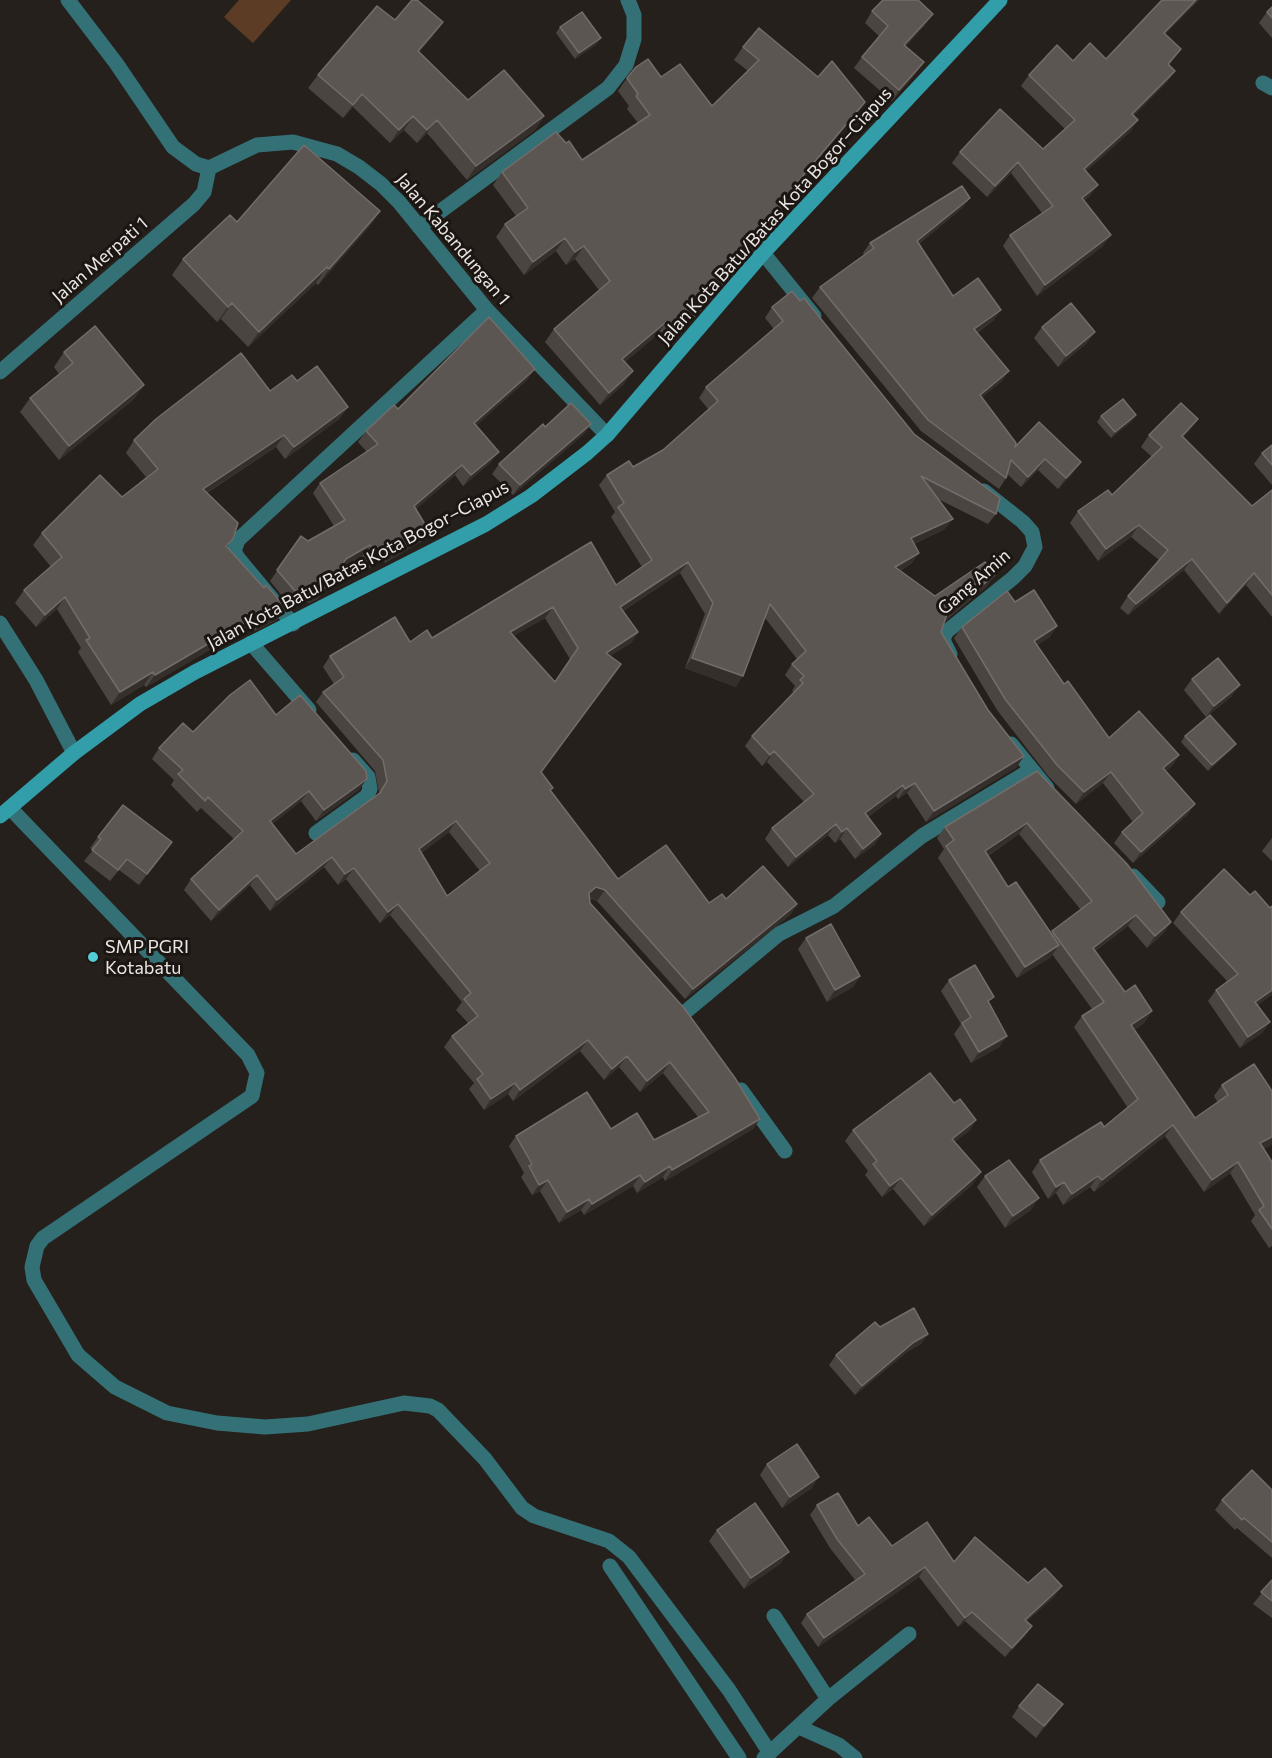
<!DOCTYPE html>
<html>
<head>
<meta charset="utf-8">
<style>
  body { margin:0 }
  canvas { display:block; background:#25201c }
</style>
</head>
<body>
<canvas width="1272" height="1758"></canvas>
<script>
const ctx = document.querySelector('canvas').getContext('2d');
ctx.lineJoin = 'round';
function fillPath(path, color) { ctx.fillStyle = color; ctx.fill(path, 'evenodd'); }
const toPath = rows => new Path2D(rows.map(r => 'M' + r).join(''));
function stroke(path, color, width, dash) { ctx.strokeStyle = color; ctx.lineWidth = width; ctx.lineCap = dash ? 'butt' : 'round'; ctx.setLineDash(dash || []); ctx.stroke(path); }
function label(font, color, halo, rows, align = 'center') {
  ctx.font = font + ' Commissioner,sans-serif'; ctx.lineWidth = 6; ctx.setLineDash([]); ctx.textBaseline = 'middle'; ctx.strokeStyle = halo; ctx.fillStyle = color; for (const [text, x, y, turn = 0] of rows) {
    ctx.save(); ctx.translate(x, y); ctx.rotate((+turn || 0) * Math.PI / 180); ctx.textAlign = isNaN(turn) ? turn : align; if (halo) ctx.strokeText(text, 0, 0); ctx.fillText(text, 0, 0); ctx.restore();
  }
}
fillPath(toPath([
  [239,0,291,0,253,43,224,17]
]), '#5d3c25');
stroke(toPath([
  [68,0,116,63,173,147,196,164,209,168,257,145,293,142,337,154,359,167,381,184,399,202,487,310,607,435],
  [1263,83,1272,88],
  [419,227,608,88,626,65,634,39,634,15,628,0],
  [763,253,814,316],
  [0,372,194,204,204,192,209,168],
  [0,623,36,680,74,753],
  [293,624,238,558,234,551,238,540,487,310],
  [251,643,309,710],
  [950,654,943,640,946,632,1013,578,1025,566,1035,547,1032,532,1023,522,984,491],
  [1011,744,1047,788],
  [10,808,248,1055,257,1073,252,1096,43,1238,37,1246,32,1267,34,1280,78,1355,115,1387,167,1413,217,1423,265,1427,308,1424,404,1403,430,1406,438,1410,485,1459,522,1508,534,1516,609,1541,629,1557,729,1690,770,1753],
  [316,833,367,796,370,789,368,777,353,760],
  [1133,876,1158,902],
  [684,1013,779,934,834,906,922,836,1031,770],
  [741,1090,785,1151],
  [610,1566,739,1758],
  [828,1699,909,1634],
  [799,1727,839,1745,855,1758],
  [764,1758,828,1699,774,1616]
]), '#347177', 15);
stroke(toPath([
  [0,816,74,753,140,704,195,672,486,524,531,496,587,453,607,435,763,253,1000,0]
]), '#329ea9', 15);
fillPath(toPath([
  [1162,0,1199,0,1165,34,1173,60,1169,65,1175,71,1167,82,1134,115,1131,131,1086,171,1090,196,1084,201,1103,246,1037,296,1003,246,1010,235,1042,213,1011,173,987,197,952,163,960,152,1043,149,1065,129,1021,86,1029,75,1073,61,1106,59],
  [1272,7,1272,38,1259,23,1267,12],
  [872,11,925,25,906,46,916,73,892,101,854,68,862,57,879,36,865,23],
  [395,20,443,22,433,36,419,52,468,100,544,116,535,130,467,180,427,133,417,143,404,130,390,143,353,107,343,118,308,88,318,75],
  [560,27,597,44,575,59,556,33],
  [743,47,818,77,865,102,856,114,796,186,799,189,790,202,759,233,762,236,753,249,726,273,719,289,678,337,666,346,657,335,625,362,624,384,600,405,545,342,554,329,599,290,575,259,566,265,556,251,524,275,496,237,505,224,516,216,493,185,502,172,582,160,638,123,627,109,629,106,618,91,627,78,661,77,712,106,748,71,734,60],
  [970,198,962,208,919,244,953,296,994,320,977,333,1002,381,982,397,1015,447,1039,422,1073,473,1058,489,1038,470,1021,487,1007,474,1006,478,999,489,921,431,812,298,820,287,864,255,863,253,870,243],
  [380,211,369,227,318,285,316,283,248,347,221,319,217,322,172,275,183,259,237,222],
  [800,301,914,434,996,514,988,524,938,499,945,529,914,544,912,563,900,571,935,596,987,586,945,621,941,632,1017,767,926,822,907,793,898,799,896,796,868,817,881,834,874,845,855,859,840,839,835,843,828,835,788,867,765,839,772,828,804,802,767,762,762,766,745,746,752,736,794,692,792,691,795,686,785,675,792,664,797,659,765,618,736,687,685,668,705,614,680,573,623,611,638,632,631,643,610,656,541,772,553,788,550,791,618,879,709,903,726,899,797,904,790,915,685,999,597,901,589,898,590,903,760,1119,753,1129,665,1181,663,1177,637,1193,633,1186,584,1215,581,1210,559,1223,540,1191,532,1195,521,1177,524,1173,509,1146,516,1136,611,1129,654,1140,698,1117,663,1073,640,1092,619,1067,604,1080,580,1051,513,1101,508,1094,484,1110,469,1089,474,1083,444,1047,452,1036,468,1023,456,1010,462,1002,390,915,380,923,346,879,338,885,324,867,270,911,250,885,211,921,184,890,191,879,234,839,201,808,197,812,171,785,174,780,152,759,159,748,193,732,276,715,359,790,316,821,301,801,272,824,296,854,378,795,379,792,375,771,316,702,323,692,334,684,323,667,330,656,432,638,616,585,642,567,611,517,615,512,599,485,607,475,633,467,663,450,709,410,699,398,706,387,774,329,765,318,772,307],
  [545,618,570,659,555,682,513,636],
  [449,832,480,871,447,896,421,853],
  [1042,327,1087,343,1058,367,1034,338],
  [64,352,144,385,134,399,59,460,20,412,30,398,59,374,54,367],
  [528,379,476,425,491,462,463,486,455,475,416,509,429,531,422,541,385,563,384,559,369,568,362,556,339,570,318,599,309,603,303,598,292,608,270,581,301,536,308,541,334,526,313,493,320,483,367,452,358,442,366,431,398,409],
  [297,381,348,407,339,419,285,459,276,447,207,493,227,547,277,620,255,631,251,626,146,687,144,685,111,705,78,652,81,648,57,609,36,627,15,603,24,590,51,567,33,545,42,533,122,497,146,477,126,453,134,440],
  [1101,416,1132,421,1111,438,1097,422],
  [591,424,584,434,513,495,492,474,499,464,545,427],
  [1190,430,1183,437,1252,506,1272,490,1272,617,1246,585,1219,614,1184,570,1128,615,1120,608,1128,596,1159,560,1131,537,1098,561,1070,523,1078,511,1112,495,1152,457,1141,447,1149,435],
  [1272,445,1272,485,1254,464,1262,453],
  [1015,602,1050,637,1037,645,1064,684,1109,738,1179,755,1172,766,1165,771,1195,804,1187,815,1133,863,1114,843,1122,832,1133,822,1103,783,1076,804,1049,777,997,710,954,638,962,627],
  [1192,679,1232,696,1206,717,1184,690],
  [1185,736,1232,749,1208,771,1181,742],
  [1037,771,1171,922,1163,934,1147,948,1128,926,1095,951,1125,992,1152,1011,1144,1023,1134,1030,1195,1118,1218,1103,1214,1096,1222,1085,1272,1162,1272,1246,1269,1248,1251,1221,1255,1215,1230,1173,1204,1192,1165,1136,1094,1192,1090,1187,1063,1205,1056,1193,1048,1199,1032,1172,1040,1160,1104,1127,1128,1108,1074,1027,1082,1016,1092,1009,1052,954,1051,957,1017,978,938,858,944,849,937,838,945,827],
  [1019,834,1081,910,1051,933,1008,887,988,856],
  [98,837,172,842,139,885,119,870,110,881,84,861,93,850,90,848],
  [1272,838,1272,861,1262,851],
  [1250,895,1270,908,1258,1006,1270,1022,1262,1033,1240,1048,1208,1001,1216,990,1227,981,1173,923,1181,912],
  [806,938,860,976,853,987,827,1002,798,949],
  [949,980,1007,1036,999,1047,971,1063,954,1034,961,1024,941,991],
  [954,1103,976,1120,969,1131,954,1142,973,1184,924,1226,893,1189,882,1197,865,1175,868,1171,845,1141,853,1130],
  [985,1176,1031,1210,1005,1228,977,1187],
  [880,1327,922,1343,907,1352,855,1395,829,1365,836,1355],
  [767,1464,812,1488,782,1508,760,1475],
  [1272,1490,1272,1558,1237,1528,1235,1530,1215,1510,1222,1500],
  [817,1505,858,1526,892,1546,954,1562,1028,1583,1055,1596,1027,1621,1032,1626,1025,1636,1005,1657,965,1621,958,1627,919,1577,818,1647,801,1623,807,1614,855,1580,830,1548,810,1515],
  [717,1530,781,1563,744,1589,709,1541],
  [1272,1580,1272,1618,1253,1604],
  [1019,1706,1055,1715,1036,1738,1012,1717]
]), '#4b4541');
fillPath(toPath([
  [1196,0,1199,0,1156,44,1164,33],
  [933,14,925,25,896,56,904,45],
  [443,22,433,36,409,64,418,51],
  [601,38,597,44,575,59,579,53],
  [1181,49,1173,60,1160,75,1168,64],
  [924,62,916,73,892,101,899,90],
  [1175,71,1167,82,1125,125,1132,114],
  [362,94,353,107,343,118,353,105],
  [865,102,856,114,786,198,795,185],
  [413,116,404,130,390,143,399,130],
  [544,116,535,130,467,180,476,166],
  [437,120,427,133,417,143,427,130],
  [1138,120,1131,131,1077,180,1084,169],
  [1018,162,1011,173,987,197,995,186],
  [1098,185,1090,196,1074,209,1082,198],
  [799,189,790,202,748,244,757,231],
  [970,198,962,208,909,252,917,241],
  [380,211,369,227,318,285,329,269],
  [1111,235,1103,246,1037,296,1045,285],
  [762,236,753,249,715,284,724,271],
  [565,238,556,251,524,275,533,262],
  [584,246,575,259,566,265,575,252],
  [327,267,316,283,248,347,259,332],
  [729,276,719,289,678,337,666,346,675,334],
  [232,303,221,319,217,322,228,307],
  [1001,310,994,320,966,340,974,329],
  [666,322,657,335,613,372,622,359],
  [1095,332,1087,343,1058,367,1066,356],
  [535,369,528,379,467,434,474,423],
  [633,371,624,384,600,405,609,393],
  [1009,371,1002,381,973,405,980,395],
  [144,385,134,399,59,460,69,446],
  [348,407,339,419,285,459,294,447],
  [1136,415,1132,421,1111,438,1115,432],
  [1198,419,1190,430,1174,447,1182,436],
  [591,424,584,434,513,495,520,485],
  [284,435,276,447,194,501,203,489],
  [499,452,491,462,463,486,471,475],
  [1045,459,1038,470,1021,487,1028,477],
  [1081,462,1073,473,1058,489,1066,478],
  [462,465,455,475,407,517,414,506],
  [953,519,945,529,903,549,911,538],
  [1139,525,1131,537,1098,561,1106,549],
  [429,531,422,541,385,563,393,552],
  [370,545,362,556,339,570,318,599,309,603,317,592,346,559],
  [391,548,384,559,369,568,377,557],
  [919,553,912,563,888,578,895,567],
  [1192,559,1184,570,1128,615,1136,604],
  [688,562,680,573,612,618,620,607],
  [1254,573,1246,585,1219,614,1227,603],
  [995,575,987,586,939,625,947,614],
  [311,587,303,598,292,608,300,597],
  [65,597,57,609,36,627,45,615],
  [285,607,277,620,255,631,263,618],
  [553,607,545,618,502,643,510,632],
  [259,614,251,626,146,687,155,675],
  [1057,626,1050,637,1026,652,1034,641],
  [638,632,631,643,598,664,606,653],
  [692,658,743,676,736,687,685,668],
  [153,672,144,685,111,705,120,692],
  [1240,685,1232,696,1206,717,1214,706],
  [1236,744,1232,749,1208,771,1212,765],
  [774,751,767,762,762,766,770,755],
  [1179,755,1172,766,1155,780,1163,768],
  [1024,756,1017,767,926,822,934,811],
  [1111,772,1103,783,1076,804,1084,792],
  [367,779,359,790,316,821,324,810],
  [915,783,907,793,898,799,905,789],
  [903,785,896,796,858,824,865,813],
  [309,791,301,801,263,832,270,821],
  [1195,804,1187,815,1133,863,1141,852],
  [456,821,449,832,411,860,419,849],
  [1027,823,1019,834,977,863,985,851],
  [836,824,828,835,788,867,796,857],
  [847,828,840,839,835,843,842,832],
  [881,834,874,845,855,859,863,849],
  [172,842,164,853,139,885,147,874],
  [332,857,324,867,270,911,277,900],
  [354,868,346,879,338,885,345,874],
  [257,875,250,885,211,921,219,910],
  [596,887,605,890,597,901,589,897,589,893],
  [398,904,390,915,380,923,388,912],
  [797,904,790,915,685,999,693,989],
  [1136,915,1128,926,1084,959,1093,948],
  [1171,922,1163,934,1147,948,1155,936],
  [1059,945,1051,957,1017,978,1025,967],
  [860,976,853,987,827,1002,835,990],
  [1272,990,1272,995,1247,1013,1255,1002],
  [1152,1011,1144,1023,1123,1037,1131,1025],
  [1270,1022,1262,1033,1240,1048,1248,1037],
  [1007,1036,999,1047,971,1063,979,1052],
  [588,1040,580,1051,513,1101,520,1090],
  [627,1056,619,1067,604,1080,612,1069],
  [670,1062,663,1073,640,1092,647,1081],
  [515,1083,508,1094,484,1110,491,1099],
  [760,1119,753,1129,665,1181,672,1170],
  [976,1120,969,1131,944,1150,952,1139],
  [1173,1125,1165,1136,1094,1192,1102,1180],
  [1272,1137,1272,1145,1252,1155,1260,1143],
  [1238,1162,1230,1173,1204,1192,1212,1180],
  [670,1166,663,1177,637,1193,645,1182],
  [981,1172,973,1184,924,1226,932,1215],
  [640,1175,633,1186,584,1215,592,1204],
  [1098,1176,1090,1187,1063,1205,1072,1194],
  [901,1178,893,1189,882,1197,890,1186],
  [548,1180,540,1191,532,1195,539,1185],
  [1064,1182,1056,1193,1048,1199,1056,1187],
  [1039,1198,1031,1210,1005,1228,1013,1216],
  [589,1199,581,1210,559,1223,567,1212],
  [928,1334,922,1343,907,1352,855,1395,862,1386,914,1342],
  [819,1477,812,1488,782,1508,790,1497],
  [789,1552,781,1563,744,1589,751,1578],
  [925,1567,919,1577,818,1647,824,1638],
  [1062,1586,1055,1596,1018,1629,1025,1620],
  [972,1612,965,1621,958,1627,965,1618],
  [1032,1626,1025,1636,1005,1657,1012,1648],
  [1063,1704,1055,1715,1036,1738,1044,1726]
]), '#352f2b');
const building = toPath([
  [412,0,417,0,443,22,418,51,468,100,504,70,544,116,476,166,437,120,427,130,413,116,399,130,362,94,353,105,318,75,377,6,395,20,412,0],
  [883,0,918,0,933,14,904,45,924,62,899,90,862,57,888,26,872,11,883,0],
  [1162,0,1196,0,1164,33,1181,49,1168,64,1175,71,1132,114,1138,120,1084,169,1098,185,1082,198,1111,235,1045,285,1010,235,1053,206,1018,162,995,186,960,152,1000,109,1043,149,1075,120,1029,75,1057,45,1073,61,1090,43,1106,59,1162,0],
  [1272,7,1272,18,1267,12,1272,7],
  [582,12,601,38,579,53,560,27,582,12],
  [759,28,818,77,832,61,865,102,795,185,799,189,757,231,762,236,724,271,729,276,687,324,675,334,666,322,622,359,633,371,609,393,554,329,610,281,584,246,575,252,565,238,533,262,505,224,528,208,502,172,556,132,566,143,569,141,582,160,650,115,636,96,638,94,627,78,636,67,648,59,661,77,680,64,712,106,759,60,743,47,759,28],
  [304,145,380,211,329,269,327,267,259,332,232,303,228,307,183,259,230,215,237,222,304,145],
  [962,186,970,198,917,241,953,296,978,278,1001,310,974,329,1009,371,980,395,1016,443,1015,447,1039,422,1081,462,1066,478,1045,459,1028,477,1011,460,1006,478,928,420,820,287,874,248,870,243,962,186],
  [792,291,800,301,804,298,914,434,1000,498,996,514,921,476,953,519,911,538,919,553,895,567,935,596,985,562,995,575,947,614,941,632,988,710,1024,756,934,811,915,783,905,789,903,785,865,813,881,834,863,849,847,828,842,832,836,824,796,857,772,828,814,794,774,751,770,755,752,736,803,683,800,680,804,676,792,664,806,651,770,604,743,676,692,658,713,603,688,562,620,607,638,632,606,653,621,664,541,772,553,788,550,790,618,879,666,845,709,903,722,894,726,899,763,866,797,904,693,989,605,890,596,887,589,893,590,903,684,1008,735,1078,760,1119,672,1170,670,1166,645,1182,640,1175,592,1204,589,1199,567,1212,548,1180,539,1185,529,1166,532,1164,516,1136,587,1092,611,1129,637,1113,654,1140,709,1112,670,1062,647,1081,627,1056,612,1069,588,1040,520,1090,515,1083,491,1099,477,1079,483,1074,452,1036,478,1016,464,999,471,993,398,904,388,912,354,868,345,874,332,857,277,900,257,875,219,910,191,879,243,831,208,797,205,801,178,774,183,770,159,748,183,723,193,732,230,695,250,680,276,715,300,695,366,771,367,779,324,810,309,791,270,821,296,854,380,793,387,781,383,760,323,692,344,677,330,656,395,617,410,642,427,630,432,638,591,542,616,585,652,560,618,507,624,503,607,475,629,461,633,467,663,450,718,401,706,387,783,321,772,307,792,291],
  [553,607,578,648,555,682,510,632,553,607],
  [456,821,490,863,447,896,419,849,456,821],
  [1071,303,1095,332,1066,356,1042,327,1071,303],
  [489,317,535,369,474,423,499,452,471,475,462,465,414,506,429,531,393,552,391,548,377,557,370,545,346,559,325,588,317,592,311,587,300,597,277,570,301,536,308,541,345,520,320,483,378,444,366,431,394,405,398,409,489,317],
  [95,326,144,385,69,446,30,398,73,363,64,352,95,326],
  [241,353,270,391,292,375,297,381,317,366,348,407,294,447,284,435,203,489,238,523,233,539,226,546,264,588,266,585,285,607,263,618,259,614,155,675,153,672,120,692,86,640,90,638,65,597,45,615,24,590,62,557,42,533,100,475,122,497,158,469,134,440,156,419,241,353],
  [1123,399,1136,415,1115,432,1101,416,1123,399],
  [571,403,591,424,520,485,499,464,543,424,545,427,571,403],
  [1181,403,1198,419,1182,436,1252,506,1272,490,1272,595,1254,573,1227,603,1192,559,1136,604,1128,596,1168,550,1139,525,1106,549,1078,511,1108,490,1112,495,1162,447,1149,435,1181,403],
  [1272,445,1272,465,1262,453,1272,445],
  [1034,590,1057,626,1034,641,1064,684,1068,681,1109,738,1139,711,1179,755,1163,768,1195,804,1141,852,1122,832,1143,813,1111,772,1084,792,1057,765,1005,699,962,627,1007,591,1015,602,1034,590],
  [1218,658,1240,685,1214,706,1192,679,1218,658],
  [1210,715,1236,744,1212,765,1185,736,1210,715],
  [1037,771,1127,864,1171,922,1155,936,1136,915,1093,948,1125,992,1135,985,1152,1011,1131,1025,1195,1118,1228,1095,1222,1085,1254,1064,1272,1091,1272,1137,1260,1143,1272,1162,1272,1229,1259,1210,1264,1206,1238,1162,1212,1180,1173,1125,1102,1180,1098,1176,1072,1194,1064,1182,1056,1187,1040,1160,1101,1122,1104,1127,1138,1099,1082,1016,1104,1002,1052,931,1092,901,1027,823,985,851,1008,887,1016,882,1059,945,1025,967,946,846,954,840,945,827,1037,771],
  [123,805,172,842,147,874,127,859,118,870,92,850,101,839,98,837,123,805],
  [1224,869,1250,895,1255,891,1270,908,1272,906,1272,990,1255,1002,1270,1022,1248,1037,1216,990,1238,974,1181,912,1224,869],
  [831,924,860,976,835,990,806,938,831,924],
  [975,965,994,997,988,1001,1007,1036,979,1052,962,1023,971,1017,949,980,975,965],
  [930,1073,954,1103,960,1099,976,1120,952,1139,981,1172,932,1215,901,1178,890,1186,873,1164,877,1161,853,1130,930,1073],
  [1009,1160,1039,1198,1013,1216,985,1176,1009,1160],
  [914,1308,928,1334,914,1342,862,1386,836,1355,875,1322,880,1327,914,1308],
  [797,1444,819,1477,790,1497,767,1464,797,1444],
  [1252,1470,1272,1490,1272,1542,1244,1518,1242,1520,1222,1500,1252,1470],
  [838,1493,858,1526,869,1517,892,1546,927,1522,954,1562,975,1537,1028,1583,1045,1568,1062,1586,1025,1620,1032,1626,1012,1648,972,1612,965,1618,925,1567,824,1638,807,1614,865,1574,837,1539,817,1505,838,1493],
  [755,1503,789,1552,751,1578,717,1530,755,1503],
  [1272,1580,1272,1601,1261,1592,1272,1580],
  [1038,1684,1063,1704,1044,1726,1019,1706,1038,1684]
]);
fillPath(building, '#5c5653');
stroke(building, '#726d6a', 1.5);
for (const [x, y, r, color] of [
  [93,957,6,"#52cbd7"]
]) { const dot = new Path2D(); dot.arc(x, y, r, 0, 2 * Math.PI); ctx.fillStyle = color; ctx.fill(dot); stroke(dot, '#1c1613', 2); }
label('18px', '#eae6e4', '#1c1613', [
  ["Jalan Kota Batu/Batas Kota Bogor–Ciapus",775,216,-48],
  ["Jalan Kabandungan 1",453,239,50],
  ["Jalan Merpati 1",100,260,-41],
  ["Jalan Kota Batu/Batas Kota Bogor–Ciapus",358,565,-28],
  ["Gang Amin",974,582,-41]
]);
label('18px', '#eae6e4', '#1c1613', [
  ["SMP PGRI",105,947],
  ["Kotabatu",105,968]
], 'left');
</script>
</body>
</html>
